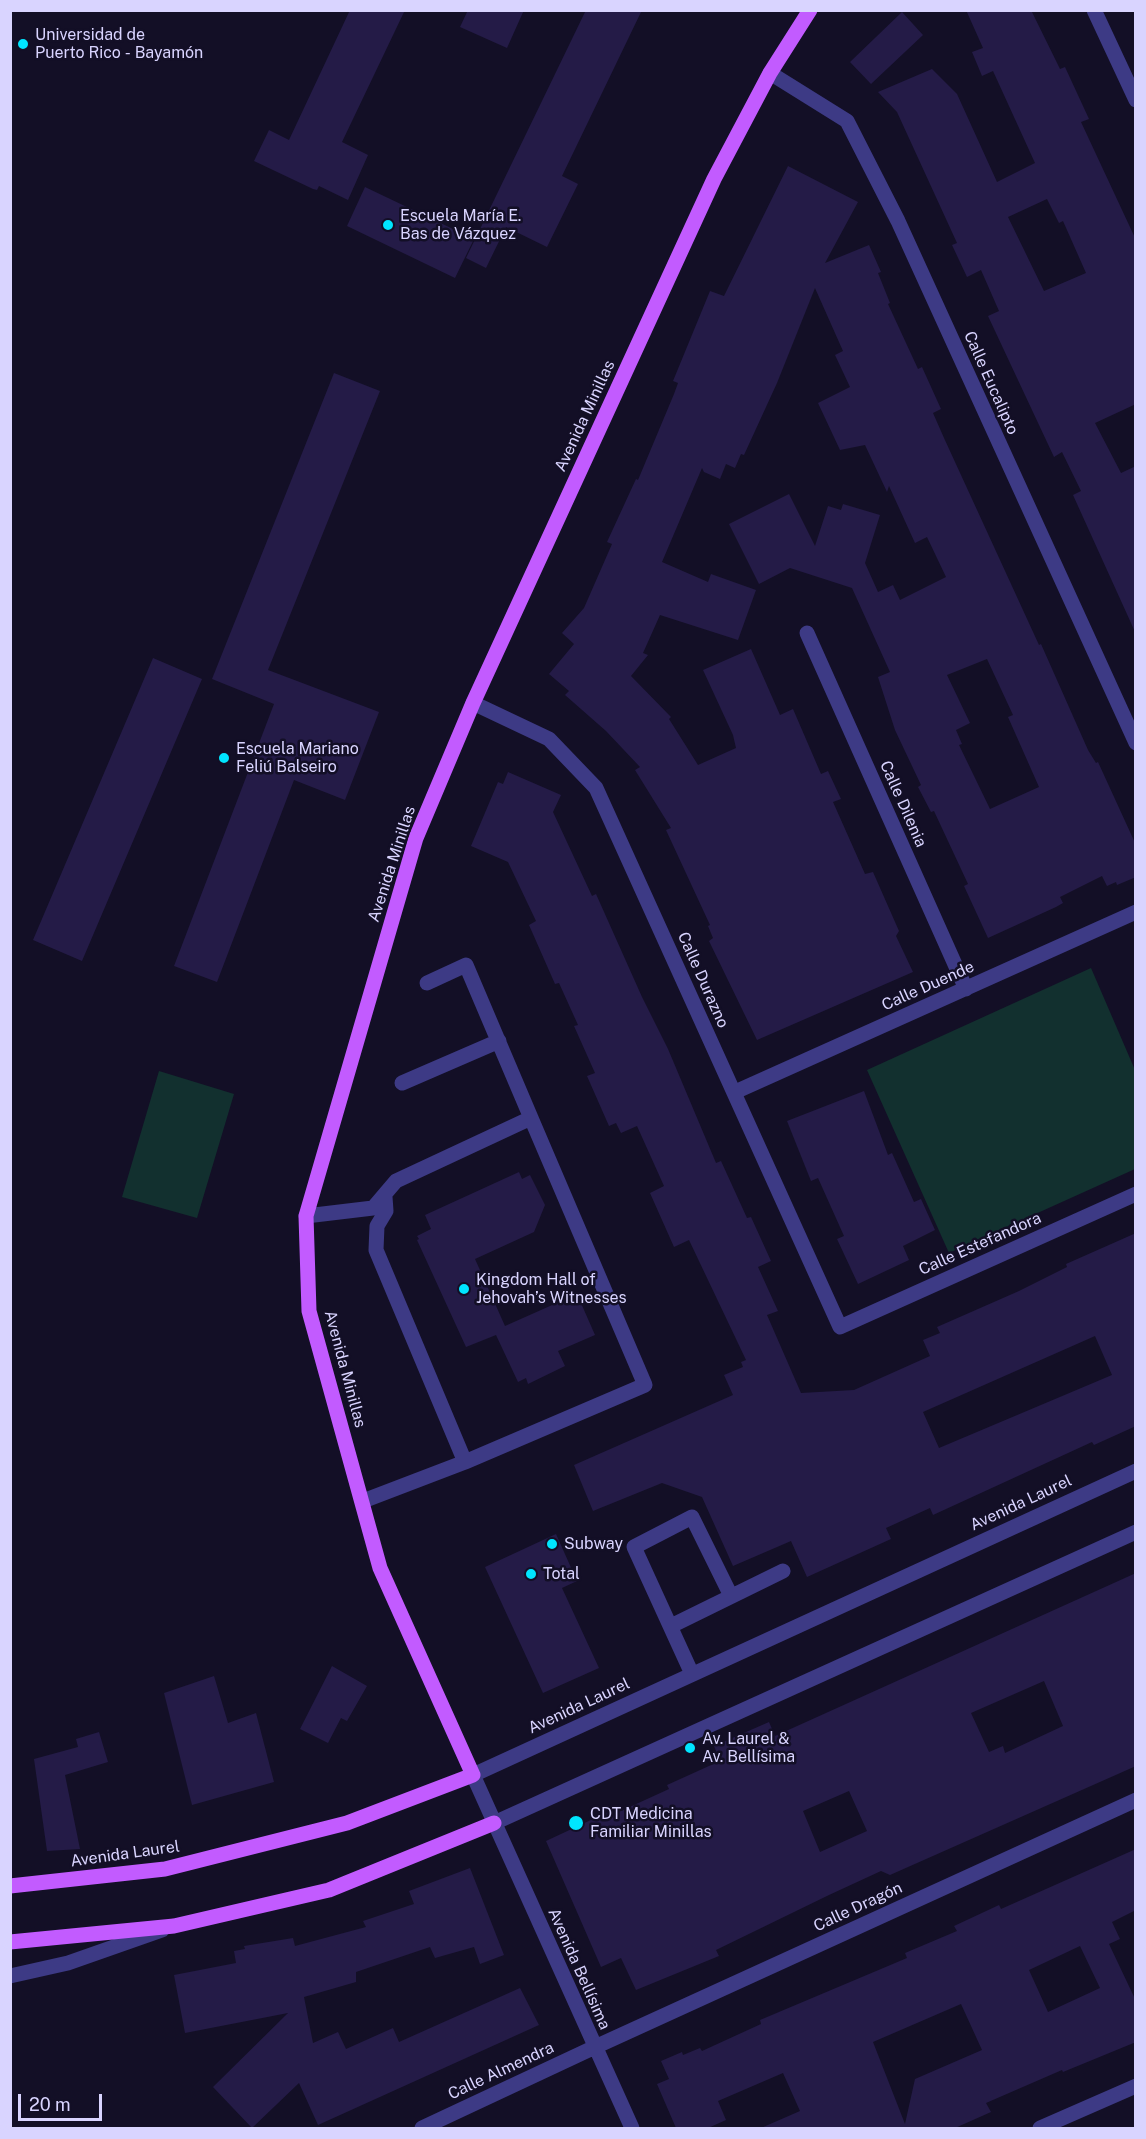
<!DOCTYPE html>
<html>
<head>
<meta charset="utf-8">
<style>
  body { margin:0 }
  #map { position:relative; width:1146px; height:2139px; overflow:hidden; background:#130f26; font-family:"Public Sans",sans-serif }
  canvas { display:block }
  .frame { position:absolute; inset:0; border:12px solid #d9d4ff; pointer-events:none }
  .scale { position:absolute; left:18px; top:2094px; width:84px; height:27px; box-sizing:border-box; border:3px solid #d9d4ff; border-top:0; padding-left:8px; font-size:18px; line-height:21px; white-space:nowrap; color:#d9d4ff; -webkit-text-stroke:4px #130f26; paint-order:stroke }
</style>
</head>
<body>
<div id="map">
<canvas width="1146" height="2139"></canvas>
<div class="frame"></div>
<div class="scale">20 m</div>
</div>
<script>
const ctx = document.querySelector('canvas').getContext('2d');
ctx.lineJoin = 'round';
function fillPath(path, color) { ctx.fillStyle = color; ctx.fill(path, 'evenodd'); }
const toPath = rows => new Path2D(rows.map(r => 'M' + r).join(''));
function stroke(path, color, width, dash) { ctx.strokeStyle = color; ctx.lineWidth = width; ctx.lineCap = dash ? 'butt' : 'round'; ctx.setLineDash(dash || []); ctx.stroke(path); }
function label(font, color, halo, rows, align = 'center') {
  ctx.font = font + ' "Public Sans",sans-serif'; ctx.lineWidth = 5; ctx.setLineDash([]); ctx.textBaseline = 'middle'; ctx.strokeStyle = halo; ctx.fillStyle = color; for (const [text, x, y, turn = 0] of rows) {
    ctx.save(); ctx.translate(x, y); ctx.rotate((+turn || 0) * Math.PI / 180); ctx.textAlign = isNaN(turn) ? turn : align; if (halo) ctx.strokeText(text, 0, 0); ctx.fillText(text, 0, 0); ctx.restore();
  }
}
fillPath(toPath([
  [1091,968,1135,1070,1135,1169,949,1253,867,1070],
  [159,1071,234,1094,197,1218,122,1197]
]), '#12302f');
fillPath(toPath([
  [350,10,405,10,342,142,368,155,348,200,319,186,317,190,313,189,254,161,269,130,289,140],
  [468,10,524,10,507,48,460,27],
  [586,10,642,10,562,176,578,184,547,247,506,227,486,268,466,258],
  [966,10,1031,10,1060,69,1065,67,1089,119,1081,122,1136,240,1136,404,1095,423,1121,473,1136,466,1136,634,1073,495,1081,491,1062,452,1054,457,988,316,999,311,981,270,967,277,952,245,957,243,897,112,878,92,932,69,957,94,997,182,1035,163,993,71,982,76,972,52,983,48],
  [1047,199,1059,223,1063,221,1086,273,1044,291,1008,217],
  [902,12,923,35,871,84,850,62],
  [788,166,858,202,825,263,869,245,881,272,878,273,890,303,888,304,918,369,922,367,941,409,933,413,944,438,1039,645,1041,644,1088,750,1096,763,1098,762,1136,845,1136,877,1117,885,1116,882,1107,886,1102,876,1060,897,1063,903,1056,907,988,938,964,886,968,884,934,811,931,812,918,787,921,785,895,730,878,677,890,672,852,588,790,568,759,584,729,524,789,494,815,546,828,506,841,510,843,504,880,515,865,563,878,592,893,585,900,600,946,577,927,537,915,543,889,486,887,492,865,445,840,450,818,403,850,387,835,355,843,351,815,288,777,383,744,455,741,454,735,468,726,464,720,479,704,472,702,468,662,562,708,582,711,574,756,590,738,640,660,615,643,653,648,655,631,676,671,717,669,719,698,765,736,748,733,735,703,670,751,649,780,715,793,709,821,774,828,771,841,799,833,802,865,874,873,872,899,931,896,936,913,972,757,1040,709,941,713,938,708,926,710,925,666,830,671,828,635,770,640,767,606,731,565,695,569,691,549,674,574,644,562,633,584,608,612,544,607,542,636,479,638,480,674,394,678,383,673,381,710,291,724,296],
  [987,659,1013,715,1008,717,1039,787,990,809,959,745,962,744,956,730,970,723,947,675],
  [365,187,474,239,455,278,347,226],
  [334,373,380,391,268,670,379,712,345,800,294,780,217,982,174,966,274,704,212,679],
  [153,658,202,679,82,961,33,940],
  [508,772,561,795,553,812,592,896,596,894,642,997,668,1049,716,1163,721,1161,747,1218,751,1217,771,1261,758,1267,778,1311,767,1315,801,1393,854,1390,930,1356,923,1340,940,1333,937,1327,1019,1291,1067,1267,1066,1264,1136,1233,1136,1426,1094,1445,1092,1442,933,1515,930,1508,886,1528,891,1539,807,1577,791,1541,733,1566,702,1497,662,1483,593,1511,574,1465,733,1395,724,1375,743,1367,741,1362,746,1360,689,1240,674,1247,650,1193,664,1186,637,1126,621,1133,616,1123,609,1126,587,1076,595,1073,574,1026,578,1025,559,983,555,984,529,925,536,921,508,862,471,846,498,782,503,784],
  [1095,1336,1112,1375,939,1448,923,1412],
  [864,1091,888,1155,892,1153,914,1202,921,1199,935,1230,903,1246,909,1260,858,1284,837,1239,844,1236,818,1178,811,1181,787,1121],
  [519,1172,522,1179,530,1175,545,1205,534,1232,475,1259,505,1326,577,1294,595,1335,558,1351,565,1366,528,1384,526,1378,518,1382,496,1335,466,1347,417,1240,419,1239,417,1236,431,1229,425,1215],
  [556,1534,577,1581,562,1588,599,1668,543,1693,485,1567],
  [1136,1573,1136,1766,890,1875,881,1871,829,1895,716,1950,719,1956,636,1990,621,1958,601,1967,546,1841,608,1812,610,1816,669,1789,667,1785,720,1761,714,1746,769,1722,775,1736],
  [1044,1681,1063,1726,1005,1753,1003,1746,989,1752,971,1713],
  [849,1791,867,1831,820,1852,803,1811],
  [332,1666,367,1686,347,1721,341,1718,328,1743,300,1729],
  [214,1676,228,1723,256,1713,274,1782,192,1805,164,1693],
  [99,1732,108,1762,65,1775,80,1849,47,1851,34,1759,78,1747,76,1739],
  [1136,1849,1136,1910,1112,1922,1120,1939,1109,1944,1136,2001,1136,2042,1063,2072,1062,2070,986,2103,991,2112,955,2128,761,2128,800,2111,783,2073,718,2101,726,2120,708,2128,676,2128,657,2084,669,2079,661,2061,682,2052,683,2055,700,2048,702,2051,761,2024,760,2020,907,1958,905,1953,957,1931,954,1926,999,1905,1001,1909],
  [1080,1946,1100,1988,1048,2012,1029,1970],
  [961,2004,982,2050,915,2079,905,2124,873,2042],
  [470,1868,504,1955,480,1964,474,1947,435,1958,430,1947,356,1972,356,1982,304,1997,313,2043,338,2032,346,2049,393,2028,399,2042,520,1988,539,2025,318,2125,299,2083,252,2128,213,2087,288,2013,185,2033,174,1975,236,1963,234,1951,245,1949,244,1946,293,1938,295,1946,366,1927,363,1921,414,1904,409,1891]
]), '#241b47');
stroke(toPath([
  [1094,10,1136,100],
  [770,73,847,121,898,221,1136,743],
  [807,633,966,989],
  [473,703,549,739,596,788,840,1327,1136,1194],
  [427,983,466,965,531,1118],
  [402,1083,499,1041],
  [735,1092,1136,912],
  [385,1197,386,1211,377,1226,376,1250,465,1462],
  [306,1216,373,1208,396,1181,531,1118,645,1385,465,1462,363,1501],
  [671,1626,783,1571],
  [692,1674,634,1547,692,1517,731,1596],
  [494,1823,1136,1532],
  [10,1976,68,1963,162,1930],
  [422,2128,595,2047,1136,1800],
  [632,2128,473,1775,1136,1471],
  [1040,2128,1136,2086]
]), '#3d3a85', 15);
stroke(toPath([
  [10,1886,165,1869,347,1823,473,1775,380,1568,309,1311,306,1216,416,838,473,703,714,179,770,73,810,10],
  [10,1942,174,1926,329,1890,494,1823]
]), '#c25bff', 15);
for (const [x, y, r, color] of [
  [23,44,6,"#00e5ff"],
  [388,225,6,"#00e5ff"],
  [224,758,6,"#00e5ff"],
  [464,1289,6,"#00e5ff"],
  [552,1544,6,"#00e5ff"],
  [531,1574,6,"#00e5ff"],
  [690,1748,6,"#00e5ff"],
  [576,1823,8,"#00e5ff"]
]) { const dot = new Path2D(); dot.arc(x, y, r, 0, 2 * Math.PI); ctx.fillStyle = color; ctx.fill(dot); stroke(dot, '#130f26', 2); }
label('16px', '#d9d4ff', '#130f26', [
  ["Universidad de",35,35],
  ["Puerto Rico - Bayamón",35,53],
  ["Escuela María E.",400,216],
  ["Bas de Vázquez",400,234],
  ["Escuela Mariano",236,749],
  ["Feliú Balseiro",236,767],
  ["Kingdom Hall of",476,1280],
  ["Jehovah’s Witnesses",476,1298],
  ["Subway",564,1544],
  ["Total",543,1574],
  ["Av. Laurel &",702,1739],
  ["Av. Bellísima",702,1757],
  ["CDT Medicina",590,1814],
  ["Familiar Minillas",590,1832]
], 'left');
label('16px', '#d9d4ff', '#130f26', [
  ["Calle Eucalipto",991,383,66],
  ["Avenida Minillas",585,416,-65],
  ["Calle Dilenia",903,804,66],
  ["Avenida Minillas",392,864,-72],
  ["Calle Durazno",703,980,66],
  ["Calle Duende",928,986,-24],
  ["Calle Estefandora",980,1244,-24],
  ["Avenida Minillas",345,1369,75],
  ["Avenida Laurel",1021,1503,-25],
  ["Avenida Laurel",579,1706,-25],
  ["Avenida Laurel",125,1854,-8],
  ["Calle Dragón",858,1907,-25],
  ["Avenida Bellísima",579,1969,66],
  ["Calle Almendra",501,2071,-25]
]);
</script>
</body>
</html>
